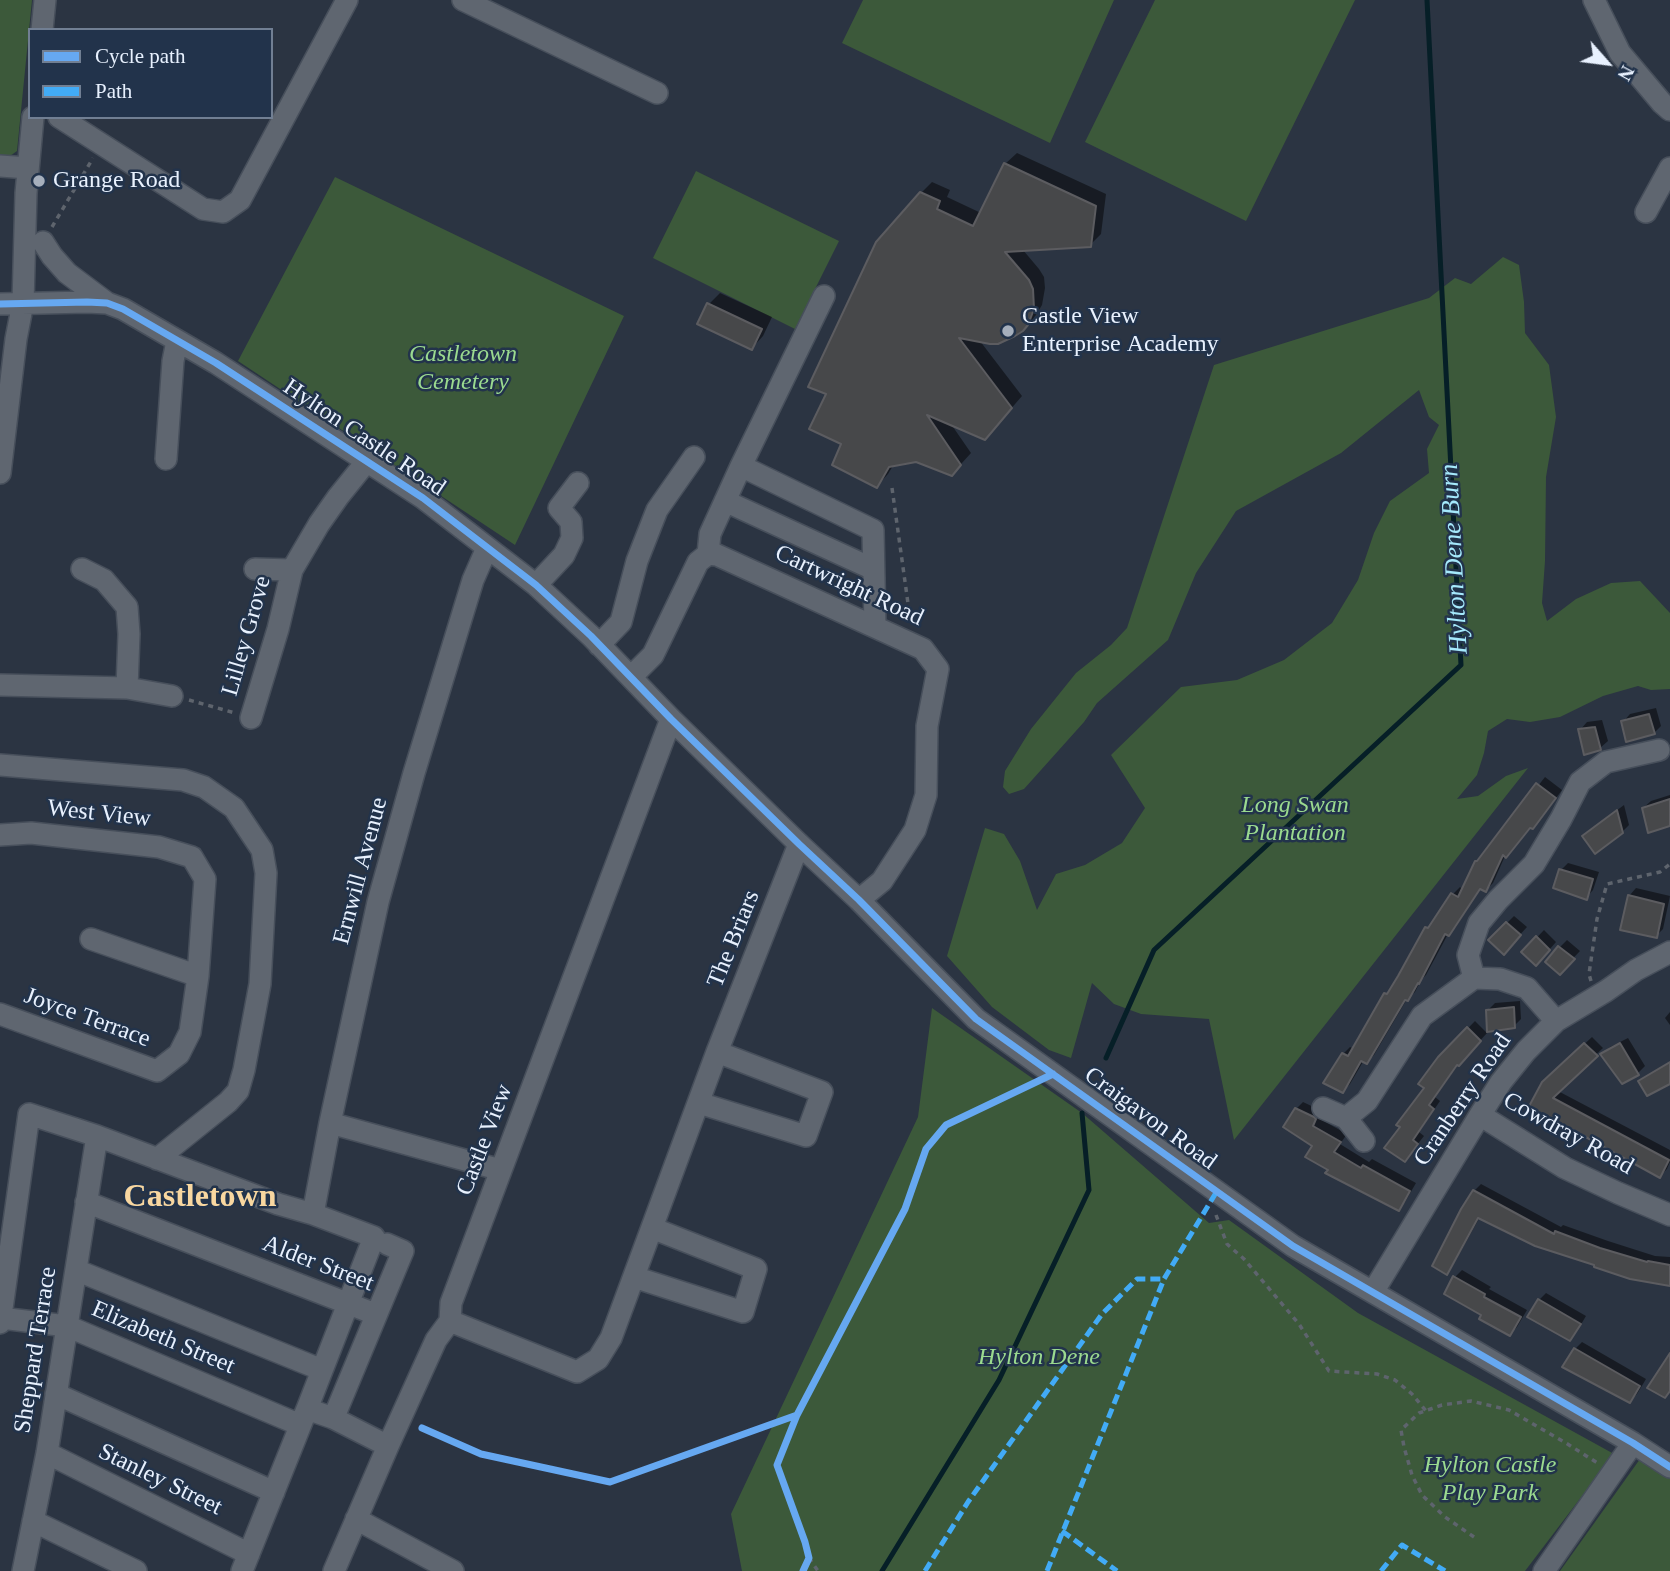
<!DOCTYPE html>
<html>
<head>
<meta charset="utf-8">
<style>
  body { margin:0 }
  #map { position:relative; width:1670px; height:1571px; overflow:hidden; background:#2b3442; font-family:Georgia,serif }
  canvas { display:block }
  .legend { position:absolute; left:28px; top:28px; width:245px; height:91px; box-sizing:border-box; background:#22334b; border:2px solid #717f93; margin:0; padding:9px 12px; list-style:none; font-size:21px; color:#e8f1fe }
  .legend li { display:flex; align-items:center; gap:14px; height:35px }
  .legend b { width:35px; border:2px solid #717f93 }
  .north { position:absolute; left:1572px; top:28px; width:70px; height:70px; -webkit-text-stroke:5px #22334b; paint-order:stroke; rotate:118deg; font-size:19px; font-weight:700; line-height:28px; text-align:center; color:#e8f1fe }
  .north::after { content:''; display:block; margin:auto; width:24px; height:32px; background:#e8f1fe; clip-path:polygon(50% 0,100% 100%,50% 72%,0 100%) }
</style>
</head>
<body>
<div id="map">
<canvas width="1670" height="1571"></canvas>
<ul class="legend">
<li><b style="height:9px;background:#66a8f1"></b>Cycle path</li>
<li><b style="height:9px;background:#42abf6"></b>Path</li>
</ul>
<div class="north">N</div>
</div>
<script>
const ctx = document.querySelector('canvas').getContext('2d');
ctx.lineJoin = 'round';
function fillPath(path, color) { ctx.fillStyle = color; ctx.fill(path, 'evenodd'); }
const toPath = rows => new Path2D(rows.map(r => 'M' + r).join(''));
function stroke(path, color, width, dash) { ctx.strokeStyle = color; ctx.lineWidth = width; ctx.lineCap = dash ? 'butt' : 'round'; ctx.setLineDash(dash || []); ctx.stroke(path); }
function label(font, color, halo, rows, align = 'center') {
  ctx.font = font + ' Georgia,serif'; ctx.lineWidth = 5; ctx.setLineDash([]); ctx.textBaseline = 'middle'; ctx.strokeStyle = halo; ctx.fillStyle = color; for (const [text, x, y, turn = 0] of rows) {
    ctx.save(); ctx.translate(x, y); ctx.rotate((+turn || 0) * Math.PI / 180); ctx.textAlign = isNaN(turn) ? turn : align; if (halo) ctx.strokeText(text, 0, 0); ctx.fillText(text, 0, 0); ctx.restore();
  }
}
fillPath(toPath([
  [0,0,32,0,17,151,0,163],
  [863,0,1114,0,1050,143,842,43],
  [1155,0,1355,0,1246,221,1085,142],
  [696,171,839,241,795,329,653,258],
  [335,177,624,316,515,545,238,361],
  [1503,257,1519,265,1524,302,1525,333,1549,365,1556,417,1546,477,1545,561,1542,603,1547,621,1576,599,1611,583,1640,581,1670,613,1670,689,1651,690,1638,686,1603,696,1560,717,1530,722,1507,719,1488,731,1484,753,1477,775,1457,799,1478,796,1506,776,1528,768,1234,1140,1209,1019,1141,1014,1114,1004,1092,983,1071,1058,1049,1050,992,1007,947,956,985,828,1004,834,1020,861,1037,910,1056,874,1085,865,1122,843,1145,808,1111,755,1181,687,1237,680,1284,660,1332,623,1358,580,1374,533,1390,501,1429,473,1427,449,1439,425,1429,417,1419,390,1341,453,1236,511,1196,573,1168,640,1097,703,1084,722,1024,789,1009,794,1003,787,1005,771,1031,729,1076,673,1111,645,1127,628,1214,365,1429,298,1455,278,1471,284],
  [932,1008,1082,1113,1209,1223,1229,1220,1358,1313,1614,1454,1525,1571,742,1571,731,1514,918,1117],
  [1640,1459,1670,1479,1670,1571,1560,1571]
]), '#3c593a');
fillPath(toPath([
  [1017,153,1106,194,1101,234,1090,245,1023,250,1039,269,1044,277,1045,288,1042,305,1034,318,1022,330,980,341,1022,396,996,426,951,424,971,453,952,474,916,460,894,464,888,474,877,486,843,443,921,193,932,182,950,190,947,197,981,213,1005,164],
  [720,293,772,317,763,336,752,348,709,304],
  [1656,708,1661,726,1654,733,1623,722,1630,714],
  [1602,720,1608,741,1600,748,1580,730,1587,722],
  [1545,777,1562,790,1540,820,1533,827,1531,826,1505,856,1493,883,1486,890,1481,887,1456,927,1448,934,1426,975,1421,980,1415,992,1407,999,1374,1055,1367,1062,1364,1060,1350,1084,1343,1091,1343,1054,1350,1047,1354,1049,1386,994,1393,987,1399,977,1427,928,1434,920,1453,894,1460,887,1463,890,1484,855],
  [1670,795,1670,823,1643,808,1651,801],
  [1624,805,1629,825,1622,832,1592,829],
  [1568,863,1599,872,1593,890,1586,898,1561,870],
  [1636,888,1670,896,1663,929,1656,936,1629,896],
  [1514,916,1527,927,1504,952,1490,940],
  [1544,930,1556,942,1543,957,1523,952],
  [1567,940,1580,951,1560,972,1560,947],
  [1520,1001,1521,1019,1514,1026,1488,1010,1495,1003],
  [1670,1012,1670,1025,1665,1018],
  [1475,1021,1487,1033,1458,1065,1435,1097,1440,1101,1419,1132,1424,1136,1405,1160,1426,1087,1439,1058],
  [1592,1037,1603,1048,1558,1091,1670,1150,1670,1162,1667,1169,1660,1176,1562,1123,1543,1083],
  [1628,1038,1645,1066,1638,1073,1603,1055,1610,1047],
  [1303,1102,1322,1111,1318,1118,1347,1134,1340,1144,1369,1162,1372,1159,1416,1183,1405,1202,1398,1209,1330,1169,1315,1145,1296,1109],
  [1481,1184,1561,1227,1563,1225,1608,1241,1655,1256,1670,1257,1670,1283,1480,1217,1453,1265,1446,1272,1474,1191],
  [1462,1270,1491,1287,1489,1289,1527,1310,1517,1327,1510,1334,1455,1277],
  [1546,1293,1586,1316,1577,1331,1569,1339,1539,1300],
  [1582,1342,1646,1379,1637,1394,1630,1401,1575,1349]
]), '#0007');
stroke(toPath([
  [1106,1058,1154,950,1461,665,1427,0],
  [882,1571,999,1380,1089,1190,1082,1113]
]), '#061f27', 5);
const building = toPath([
  [1004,163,1096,206,1091,247,1005,252,1029,280,1033,289,1034,309,1028,325,1023,331,1015,336,998,344,990,344,959,338,1012,408,985,440,927,415,961,465,952,476,916,462,889,467,877,488,832,465,841,444,809,429,826,394,808,387,876,242,920,192,940,201,937,209,973,226,1004,163],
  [707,303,762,329,752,350,697,324,707,303],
  [1649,714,1655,734,1626,742,1621,721,1649,714],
  [1595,727,1601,750,1584,755,1578,729,1595,727],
  [1536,783,1556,798,1533,829,1530,828,1506,858,1503,855,1486,892,1480,889,1449,936,1445,934,1419,984,1418,983,1408,1001,1405,1000,1367,1064,1361,1061,1343,1093,1323,1083,1342,1053,1348,1056,1384,993,1387,994,1398,976,1425,927,1428,928,1451,893,1458,897,1475,861,1477,861,1536,783],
  [1670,799,1670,826,1648,833,1642,808,1670,799],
  [1617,810,1623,833,1595,854,1582,836,1617,810],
  [1559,869,1593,879,1587,900,1553,888,1559,869],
  [1628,895,1664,904,1657,938,1620,930,1628,895],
  [1506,922,1521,935,1504,955,1488,940,1506,922],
  [1536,936,1550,950,1536,966,1521,952,1536,936],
  [1558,946,1575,959,1560,975,1545,962,1558,946],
  [1514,1007,1515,1028,1487,1032,1486,1010,1514,1007],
  [1467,1027,1481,1041,1459,1066,1457,1065,1429,1105,1434,1109,1413,1140,1418,1144,1405,1162,1384,1148,1400,1127,1396,1125,1424,1088,1418,1084,1438,1057,1467,1027],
  [1584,1043,1598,1056,1553,1098,1669,1160,1660,1178,1562,1124,1561,1126,1527,1110,1542,1082,1584,1043],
  [1620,1043,1639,1075,1622,1084,1600,1054,1620,1043],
  [1670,1062,1670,1084,1647,1096,1638,1081,1670,1062],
  [1295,1108,1314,1117,1316,1119,1313,1126,1341,1142,1334,1152,1361,1168,1363,1165,1410,1191,1399,1211,1325,1173,1328,1170,1305,1157,1312,1146,1283,1127,1295,1108],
  [1473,1190,1554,1234,1555,1231,1600,1248,1647,1262,1648,1261,1670,1265,1670,1286,1630,1279,1594,1267,1594,1265,1535,1246,1478,1218,1447,1275,1432,1266,1461,1209,1473,1190],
  [1453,1276,1485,1294,1484,1297,1521,1317,1510,1336,1479,1319,1481,1315,1444,1294,1453,1276],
  [1538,1299,1581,1324,1570,1341,1527,1317,1538,1299],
  [1574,1348,1640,1386,1630,1403,1562,1367,1574,1348],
  [1670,1353,1670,1391,1665,1398,1647,1388,1670,1353]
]);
fillPath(building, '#47484a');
stroke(building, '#5c5c60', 2);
const minor = toPath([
  [463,0,657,93],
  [1594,0,1620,53,1662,103,1670,110],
  [42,30,45,0],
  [59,117,203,209,223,212,240,200,347,0],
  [0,166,28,168],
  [1646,212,1670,168],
  [43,242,52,256,67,273,107,303],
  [0,304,87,302,107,303,123,309,216,363,423,498,536,585,591,636,671,719,799,844,859,900,976,1019,1293,1246,1633,1443,1670,1467],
  [166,459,173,361,177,341],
  [741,466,824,296],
  [0,473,16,339,23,303,26,193,33,117],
  [725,501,873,569],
  [708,554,710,534,741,466,873,530,875,627],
  [82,569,104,580,127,607,129,634,127,688],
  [255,569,292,570],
  [536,585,564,555,572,538,571,522,559,508,578,483],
  [599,645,621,622,637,561,657,510,694,457],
  [631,677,653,655,698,562,708,554,717,555,923,649,938,669,927,726,926,795,915,830,882,881,859,900],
  [0,685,127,688,172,696],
  [251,718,278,629,292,570,319,524,338,497,367,461],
  [0,765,183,780,204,787,234,808,262,850,266,873,260,984,244,1070,238,1091,228,1102,157,1159],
  [0,835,31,833,159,847,192,857,205,879,198,976,190,1032,179,1054,157,1071,0,1014],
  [91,939,198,976],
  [1474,978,1500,979,1527,988,1556,1021],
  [699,1103,806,1136,822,1092,717,1052],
  [1323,1108,1346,1118,1364,1141],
  [1480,1115,1565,1168,1618,1193,1670,1215],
  [1346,1118,1367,1101,1422,1016,1474,978,1468,955,1479,923,1498,900,1534,864,1561,819,1580,782,1606,762,1659,750],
  [330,1123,501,1170],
  [86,1202,375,1314],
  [313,1214,330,1123,378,902,414,773,473,580,487,548],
  [76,1270,322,1370],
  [634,1277,743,1312,756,1269,652,1228],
  [1373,1292,1480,1115,1501,1082,1526,1051,1556,1021,1606,991,1636,970,1670,952],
  [0,1318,67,1326,300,1425],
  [450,1321,577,1372,598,1359,611,1338,717,1052,799,844],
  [0,1323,29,1114,97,1136,278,1204,313,1214,374,1237,307,1409],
  [56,1394,274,1492],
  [336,1412,403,1251,387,1244],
  [47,1453,249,1554],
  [356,1519,453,1571],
  [33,1521,136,1571],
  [23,1571,47,1453,97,1136],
  [242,1571,307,1409,333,1418,388,1446],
  [334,1571,388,1446,436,1340,450,1321,451,1303,671,719],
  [1544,1571,1633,1443]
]);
stroke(minor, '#474f5b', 24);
stroke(toPath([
  [52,227,93,158],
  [892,488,911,625],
  [189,700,235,713],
  [1591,981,1589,974,1597,919,1607,884,1660,872,1670,864],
  [1216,1215,1227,1244,1244,1259,1299,1324,1329,1371,1377,1374,1395,1380,1412,1394,1426,1411],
  [1474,1537,1445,1517,1422,1495,1412,1475,1404,1447,1401,1430,1419,1413,1442,1405,1471,1401,1509,1410,1566,1443,1599,1464],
  [809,1558,818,1571]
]), '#5e646d', 3.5, [5, 5]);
stroke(minor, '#5f6670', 21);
stroke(toPath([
  [1062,1531,1117,1571],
  [925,1571,968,1502,1102,1314,1137,1279,1164,1279],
  [1047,1571,1164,1279,1217,1191],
  [1381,1571,1402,1545,1445,1571]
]), '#42abf6', 5, [10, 5]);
stroke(toPath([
  [0,304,87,302,107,303,123,309,216,363,423,498,536,585,591,636,671,719,799,844,859,900,976,1019,1293,1246,1633,1443,1670,1467],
  [797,1415,777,1465,805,1542,809,1558,803,1571],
  [422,1428,481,1454,610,1482,797,1415,905,1209,926,1149,946,1125,1053,1074]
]), '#66a8f1', 7);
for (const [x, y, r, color] of [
  [39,181,7,"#a6afbc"],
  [1008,331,7,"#a6afbc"]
]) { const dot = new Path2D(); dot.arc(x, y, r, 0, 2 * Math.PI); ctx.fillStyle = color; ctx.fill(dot); stroke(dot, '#22334b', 2.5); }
label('24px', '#e8f1fe', '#22334b', [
  ["Grange Road",53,181],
  ["Castle View",1022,317],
  ["Enterprise Academy",1022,345]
], 'left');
label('italic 24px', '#9bda8f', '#22334b', [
  ["Castletown",463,355],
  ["Cemetery",463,383],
  ["Long Swan",1295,806],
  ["Plantation",1295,834],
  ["Hylton Dene",1039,1358],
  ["Hylton Castle",1490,1466],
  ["Play Park",1490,1494]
]);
label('24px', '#e8f1fe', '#22334b', [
  ["Hylton Castle Road",364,438,34],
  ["Cartwright Road",849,586,25],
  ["Lilley Grove",247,636,-74],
  ["West View",99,814,6],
  ["Ernwill Avenue",361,871,-75],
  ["The Briars",734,939,-68],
  ["Joyce Terrace",87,1018,20],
  ["Cranberry Road",1463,1100,-56],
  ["Craigavon Road",1150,1119,36],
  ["Cowdray Road",1568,1134,29],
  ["Castle View",485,1140,-69],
  ["Alder Street",318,1264,21],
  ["Elizabeth Street",163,1338,23],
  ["Sheppard Terrace",36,1350,-81],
  ["Stanley Street",160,1480,26]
]);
label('italic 26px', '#a5e9fc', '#22334b', [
  ["Hylton Dene Burn",1455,559,-93]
]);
label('bold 32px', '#f8d7a0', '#22334b', [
  ["Castletown",200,1198]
]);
</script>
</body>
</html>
